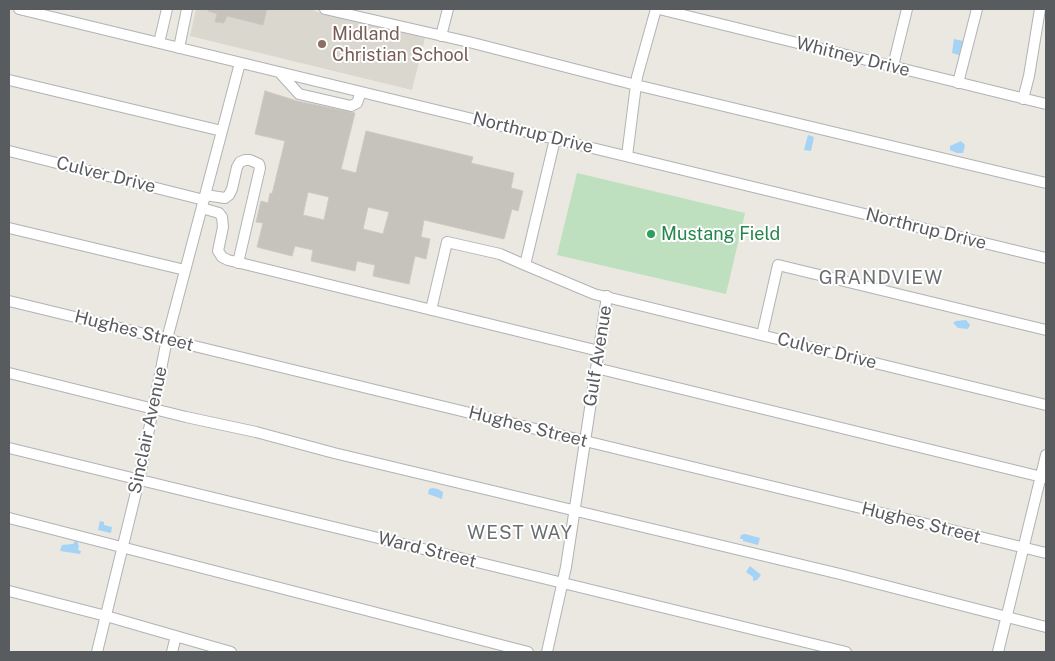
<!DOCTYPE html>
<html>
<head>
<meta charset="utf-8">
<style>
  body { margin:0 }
  #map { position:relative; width:1055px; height:661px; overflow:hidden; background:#eae8e0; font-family:"Public Sans",sans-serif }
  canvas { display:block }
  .frame { position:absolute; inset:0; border:10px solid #595c5f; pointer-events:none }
</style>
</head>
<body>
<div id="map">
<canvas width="1055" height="661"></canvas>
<div class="frame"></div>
</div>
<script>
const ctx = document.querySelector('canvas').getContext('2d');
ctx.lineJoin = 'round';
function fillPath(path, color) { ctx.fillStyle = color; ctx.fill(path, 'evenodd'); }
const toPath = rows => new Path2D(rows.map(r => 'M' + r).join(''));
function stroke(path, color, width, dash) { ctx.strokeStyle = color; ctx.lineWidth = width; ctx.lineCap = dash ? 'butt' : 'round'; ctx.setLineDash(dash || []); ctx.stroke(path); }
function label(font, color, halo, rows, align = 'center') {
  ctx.font = font + ' "Public Sans",sans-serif'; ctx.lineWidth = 4; ctx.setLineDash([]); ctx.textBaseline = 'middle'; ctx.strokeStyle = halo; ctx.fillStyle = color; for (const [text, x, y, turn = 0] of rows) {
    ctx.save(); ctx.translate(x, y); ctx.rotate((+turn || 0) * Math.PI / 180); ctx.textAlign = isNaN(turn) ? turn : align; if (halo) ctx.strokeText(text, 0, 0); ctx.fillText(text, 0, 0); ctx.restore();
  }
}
fillPath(toPath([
  [196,9,314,9,314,11,425,38,412,90,190,36]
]), '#dad7ce');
fillPath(toPath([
  [577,173,745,213,726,294,557,255]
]), '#bee0be');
fillPath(toPath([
  [954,39,963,41,959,55,952,53],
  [808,135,814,137,811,151,804,150],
  [961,141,965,145,963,153,957,153,950,150,950,146],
  [966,320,970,325,968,329,958,328,953,323,956,321],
  [433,488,438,489,443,492,442,499,428,494,429,489],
  [100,521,104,522,104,525,112,527,111,533,98,530],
  [745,534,760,538,758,545,743,541,743,539,740,539,741,535],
  [75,541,78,542,78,545,79,545,78,550,81,551,80,554,60,551,62,545,73,544],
  [750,566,761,575,757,580,753,581,753,577,746,572]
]), '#a4d3f6');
const building = toPath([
  [208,9,267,9,263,25,227,16,224,23,215,22,217,14,208,11,208,9],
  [265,91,297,101,355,113,341,169,356,173,366,131,473,157,471,163,514,173,511,188,523,191,518,211,512,209,504,239,424,220,421,237,430,239,426,259,415,256,409,284,373,276,375,265,357,261,355,271,311,261,313,250,295,246,292,256,257,247,263,223,256,222,261,201,268,203,270,193,272,194,285,141,255,134,265,91],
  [308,192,329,197,324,220,303,215,308,192],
  [368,207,389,212,383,234,363,229,368,207]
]);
fillPath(building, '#c6c2bc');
stroke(building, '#cec9bf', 1);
const minor = toPath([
  [19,9,1046,258],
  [325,9,469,42,636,85,1046,183],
  [659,9,1046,104],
  [441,36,448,9],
  [159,43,167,9],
  [179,48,187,9],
  [893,66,907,9],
  [280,73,299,94,351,106,357,103,361,92],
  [9,80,222,131],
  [958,83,977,9],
  [1023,99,1029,76,1040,9],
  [555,139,525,265,594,294,1046,405],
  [9,151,204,200],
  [627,156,637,77,656,9],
  [205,195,225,198,229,195,232,189,237,167,240,162,245,160,250,160,259,164,260,168,238,263],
  [202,208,219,213,222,217,223,227,218,251,222,257,228,260,599,351],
  [9,228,185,270],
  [9,301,1046,553],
  [431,310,447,242,500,254,525,265],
  [762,335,778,265,1046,330],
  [596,368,1046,478],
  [9,373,186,417,256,432,334,453,840,574,1046,627],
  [9,448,846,652],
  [9,518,528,652],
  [9,591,106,616,231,652],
  [97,652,139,480,167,339,240,63],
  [172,652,176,636],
  [547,652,566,567,607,296],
  [998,652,1046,455]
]);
stroke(minor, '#b0b3b6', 12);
stroke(minor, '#fff', 10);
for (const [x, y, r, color] of [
  [322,44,5,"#8d6e63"],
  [651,234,5,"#2e9e5b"]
]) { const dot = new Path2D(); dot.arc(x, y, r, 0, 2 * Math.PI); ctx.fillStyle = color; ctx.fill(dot); stroke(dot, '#fff', 2); }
label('18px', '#785e54', '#fff', [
  ["Midland",332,34],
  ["Christian School",332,55]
], 'left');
label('18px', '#595c5f', '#fff', [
  ["Whitney Drive",853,57,14],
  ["Northrup Drive",533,133,14],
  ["Culver Drive",106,175,14],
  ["Northrup Drive",926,229,14],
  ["Hughes Street",134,331,14],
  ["Culver Drive",827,351,14],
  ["Gulf Avenue",598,356,-81],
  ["Hughes Street",528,427,14],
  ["Sinclair Avenue",148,430,-78],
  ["Hughes Street",921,523,14],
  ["Ward Street",427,550,14]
]);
label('18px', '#27864d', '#fff', [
  ["Mustang Field",661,234]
], 'left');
ctx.letterSpacing = '1px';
label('19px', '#6a6e71', '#fff', [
  ["GRANDVIEW",881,278],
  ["WEST WAY",520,533]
]);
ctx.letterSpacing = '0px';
</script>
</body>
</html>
